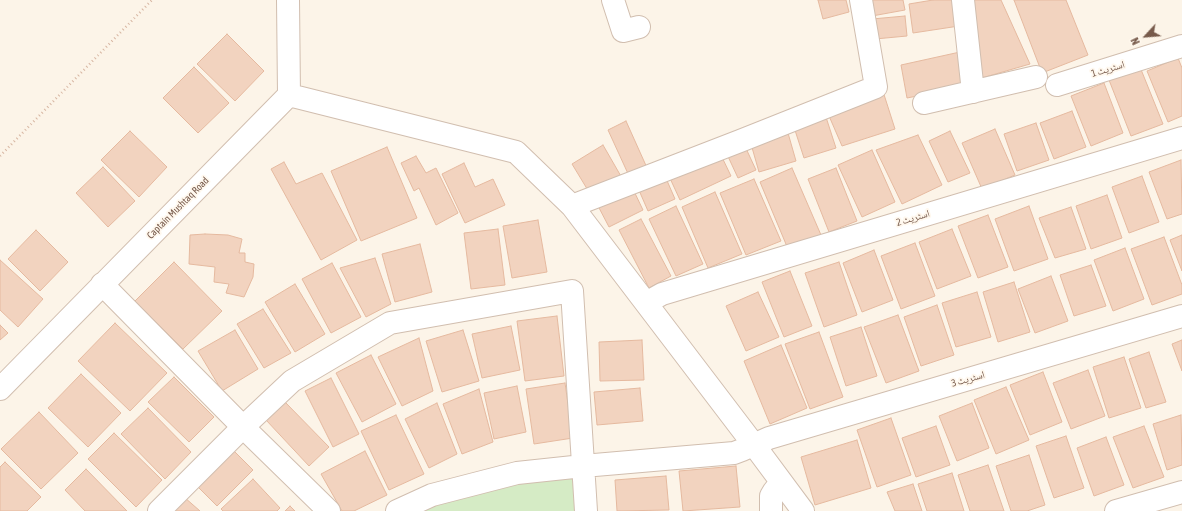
<!DOCTYPE html>
<html>
<head>
<meta charset="utf-8">
<style>
  body { margin:0 }
  #map { position:relative; width:1182px; height:511px; overflow:hidden; background:#fcf4e8; font-family:"Asap Condensed",sans-serif }
  canvas { display:block }
  .north { position:absolute; left:1126px; top:16px; width:40px; height:40px; -webkit-text-stroke:3px #fff8ee; paint-order:stroke; rotate:244deg; font-size:11px; font-weight:700; line-height:16px; text-align:center; color:#775a4b }
  .north::after { content:''; display:block; margin:auto; width:14px; height:18px; background:#775a4b; clip-path:polygon(50% 0,100% 100%,50% 72%,0 100%) }
</style>
</head>
<body>
<div id="map">
<canvas width="1182" height="511"></canvas>
<div class="north">N</div>
</div>
<script>
const ctx = document.querySelector('canvas').getContext('2d');
ctx.lineJoin = 'round';
function fillPath(path, color) { ctx.fillStyle = color; ctx.fill(path, 'evenodd'); }
const toPath = rows => new Path2D(rows.map(r => 'M' + r).join(''));
function stroke(path, color, width, dash) { ctx.strokeStyle = color; ctx.lineWidth = width; ctx.lineCap = dash ? 'butt' : 'round'; ctx.setLineDash(dash || []); ctx.stroke(path); }
function label(font, color, halo, rows, align = 'center') {
  ctx.font = font + ' "Asap Condensed","Noto Naskh Arabic",sans-serif'; ctx.lineWidth = 3.5; ctx.setLineDash([]); ctx.textBaseline = 'middle'; ctx.strokeStyle = halo; ctx.fillStyle = color; for (const [text, x, y, turn = 0] of rows) {
    ctx.save(); ctx.translate(x, y); ctx.rotate((+turn || 0) * Math.PI / 180); ctx.textAlign = isNaN(turn) ? turn : align; if (halo) ctx.strokeText(text, 0, 0); ctx.fillText(text, 0, 0); ctx.restore();
  }
}
fillPath(toPath([
  [583,466,586,511,397,511]
]), '#d5ebc5');
const building = toPath([
  [818,0,846,0,849,12,823,19,818,0],
  [869,0,903,0,905,10,872,16,869,0],
  [933,0,955,0,959,26,913,33,909,4,933,0],
  [971,0,1001,0,1030,64,982,78,971,0],
  [1014,0,1066,0,1088,55,1042,73,1014,0],
  [905,16,907,36,875,39,872,19,905,16],
  [227,34,264,71,235,101,197,64,227,34],
  [960,52,967,86,907,98,901,65,960,52],
  [1178,58,1182,68,1182,116,1168,122,1147,71,1178,58],
  [194,67,229,103,198,133,163,98,194,67],
  [1140,67,1163,124,1131,136,1109,80,1140,67],
  [880,82,895,129,842,146,826,109,880,82],
  [1104,83,1123,133,1091,146,1071,96,1104,83],
  [824,111,836,148,804,158,792,121,824,111],
  [1072,111,1086,147,1054,159,1040,123,1072,111],
  [626,121,648,170,630,178,608,130,626,121],
  [1036,123,1049,160,1017,171,1004,134,1036,123],
  [786,126,796,161,759,172,749,137,786,126],
  [995,129,1015,175,982,189,962,143,995,129],
  [130,131,167,167,139,197,101,160,130,131],
  [950,131,970,173,948,182,929,141,950,131],
  [918,135,942,185,902,204,876,150,918,135],
  [743,142,756,170,738,178,725,150,743,142],
  [603,145,622,178,592,197,572,164,603,145],
  [387,147,417,218,361,241,331,171,387,147],
  [872,150,895,202,862,217,838,165,872,150],
  [719,151,731,176,680,200,668,174,719,151],
  [416,156,426,173,436,168,458,213,436,225,419,188,414,191,401,163,416,156],
  [1181,160,1182,214,1167,219,1149,172,1181,160],
  [284,162,296,184,322,173,357,240,321,260,271,169,284,162],
  [464,163,475,187,493,179,505,205,465,223,442,174,464,163],
  [103,167,135,201,108,227,76,193,103,167],
  [792,168,821,235,788,249,760,182,792,168],
  [836,168,857,221,829,232,808,179,836,168],
  [665,176,675,199,648,211,638,188,665,176],
  [1142,176,1159,222,1129,233,1112,187,1142,176],
  [754,179,781,241,746,255,720,193,754,179],
  [632,187,643,210,609,227,597,204,632,187],
  [715,192,742,254,708,268,682,207,715,192],
  [1107,195,1122,238,1091,249,1076,206,1107,195],
  [676,206,703,264,676,276,649,219,676,206],
  [1029,206,1048,259,1014,271,995,219,1029,206],
  [1071,207,1086,249,1055,258,1039,218,1071,207],
  [988,215,1008,267,978,278,958,226,988,215],
  [641,219,671,276,649,288,619,230,641,219],
  [538,220,547,272,512,278,503,226,538,220],
  [498,229,505,285,471,289,464,233,498,229],
  [952,229,971,276,937,289,919,242,952,229],
  [36,230,68,262,40,291,8,259,36,230],
  [205,234,228,235,242,239,239,253,245,253,245,262,254,264,253,277,244,297,226,293,229,284,214,282,215,267,189,264,190,235,205,234],
  [1182,235,1182,271,1170,240,1182,235],
  [1164,237,1182,285,1182,294,1152,305,1131,249,1164,237],
  [915,243,935,296,901,309,881,256,915,243],
  [420,244,432,292,395,302,382,254,420,244],
  [1125,248,1144,299,1113,311,1094,260,1125,248],
  [874,250,893,300,862,312,843,263,874,250],
  [375,258,391,304,366,317,340,268,375,258],
  [0,260,43,299,18,327,0,310,0,260],
  [174,262,222,311,183,349,135,301,174,262],
  [839,262,857,315,824,327,805,273,839,262],
  [332,263,361,317,331,333,302,279,332,263],
  [1091,265,1106,306,1074,316,1060,275,1091,265],
  [790,271,812,326,784,337,762,282,790,271],
  [1051,276,1068,321,1035,333,1018,289,1051,276],
  [1014,282,1030,332,998,342,983,292,1014,282],
  [295,284,325,334,295,352,265,302,295,284],
  [758,292,779,337,746,351,726,306,758,292],
  [977,292,991,337,956,347,942,303,977,292],
  [937,305,954,355,921,366,904,317,937,305],
  [263,309,291,353,264,368,237,324,263,309],
  [898,315,919,371,886,383,864,327,898,315],
  [557,316,564,376,525,381,517,321,557,316],
  [115,323,167,373,130,411,78,361,115,323],
  [0,325,8,333,0,340,0,325],
  [511,326,520,370,482,378,472,334,511,326],
  [861,327,877,376,846,386,830,337,861,327],
  [235,330,258,369,222,391,198,351,235,330],
  [463,330,479,381,442,392,426,341,463,330],
  [819,332,843,397,810,409,785,344,819,332],
  [419,338,433,391,402,406,378,357,419,338],
  [642,340,644,380,600,381,599,342,642,340],
  [1182,340,1182,371,1172,344,1182,340],
  [781,345,807,408,770,424,744,361,781,345],
  [1149,352,1166,402,1146,408,1129,359,1149,352],
  [371,355,396,404,362,422,336,373,371,355],
  [1124,357,1141,408,1109,418,1093,367,1124,357],
  [1088,370,1105,416,1071,429,1053,383,1088,370],
  [1043,372,1062,422,1030,435,1010,385,1043,372],
  [81,374,121,413,88,447,48,408,81,374],
  [174,377,214,417,189,442,148,402,174,377],
  [331,378,359,434,333,447,305,391,331,378],
  [565,383,573,438,534,444,526,389,565,383],
  [517,386,526,432,494,439,484,393,517,386],
  [1006,387,1029,440,996,454,974,400,1006,387],
  [640,388,643,421,597,425,594,392,640,388],
  [479,389,493,442,462,454,443,404,479,389],
  [285,402,329,447,309,466,266,420,285,402],
  [437,403,457,454,429,468,405,419,437,403],
  [972,403,989,448,957,461,939,416,972,403],
  [148,408,191,452,165,479,121,434,148,408],
  [39,412,78,453,41,489,1,449,39,412],
  [396,415,424,474,389,490,361,431,396,415],
  [1181,415,1182,465,1167,470,1153,424,1181,415],
  [891,418,911,475,877,487,857,430,891,418],
  [936,426,950,465,916,477,902,438,936,426],
  [1144,426,1164,477,1133,488,1113,437,1144,426],
  [114,433,162,480,136,507,88,459,114,433],
  [1066,436,1084,488,1054,498,1036,446,1066,436],
  [1106,437,1124,485,1094,496,1077,448,1106,437],
  [857,440,871,488,815,505,801,457,857,440],
  [233,450,253,470,217,506,197,486,233,450],
  [365,451,387,495,354,511,342,511,321,474,365,451],
  [1029,455,1045,505,1027,511,1011,511,996,466,1029,455],
  [5,462,41,497,27,511,0,511,0,467,5,462],
  [988,465,1004,511,970,511,958,475,988,465],
  [736,466,740,507,683,511,679,471,736,466],
  [86,469,127,511,85,511,65,490,86,469],
  [952,473,964,511,927,511,918,484,952,473],
  [666,476,669,510,617,511,615,480,666,476],
  [253,479,280,508,277,511,223,511,221,509,253,479],
  [913,484,922,511,895,511,887,492,913,484],
  [184,497,200,511,172,511,184,497],
  [290,506,295,511,285,511,290,506]
]);
fillPath(building, '#f2d3bf');
stroke(building, '#e5b99f', 1);
const minor = toPath([
  [613,0,623,31,639,27],
  [963,0,973,92],
  [1057,85,1182,46],
  [289,95,516,152,572,206,754,445,803,511],
  [924,103,1036,77],
  [572,206,740,141,876,87,861,0],
  [102,284,243,427,329,511],
  [646,303,662,294,1182,138],
  [0,389,289,95,288,0],
  [159,511,243,427,292,381,390,323,572,291,586,511],
  [397,511,432,495,517,473,583,466,734,453,742,450,769,438,1182,316],
  [771,511,771,496,774,491,781,482],
  [1116,511,1182,492]
]);
stroke(minor, '#d1beaf', 24);
stroke(toPath([
  [0,156,152,0]
]), '#d7b6a2', 2.5, [1, 3]);
stroke(minor, '#fff', 22);
label('10px', '#775a4b', '#fff8ee', [
  ["اسٹریٹ 1",1108,69,-17],
  ["Captain Mushtaq Road",178,208,-45],
  ["اسٹریٹ 2",913,218,-17],
  ["اسٹریٹ 3",968,379,-16]
]);
</script>
</body>
</html>
